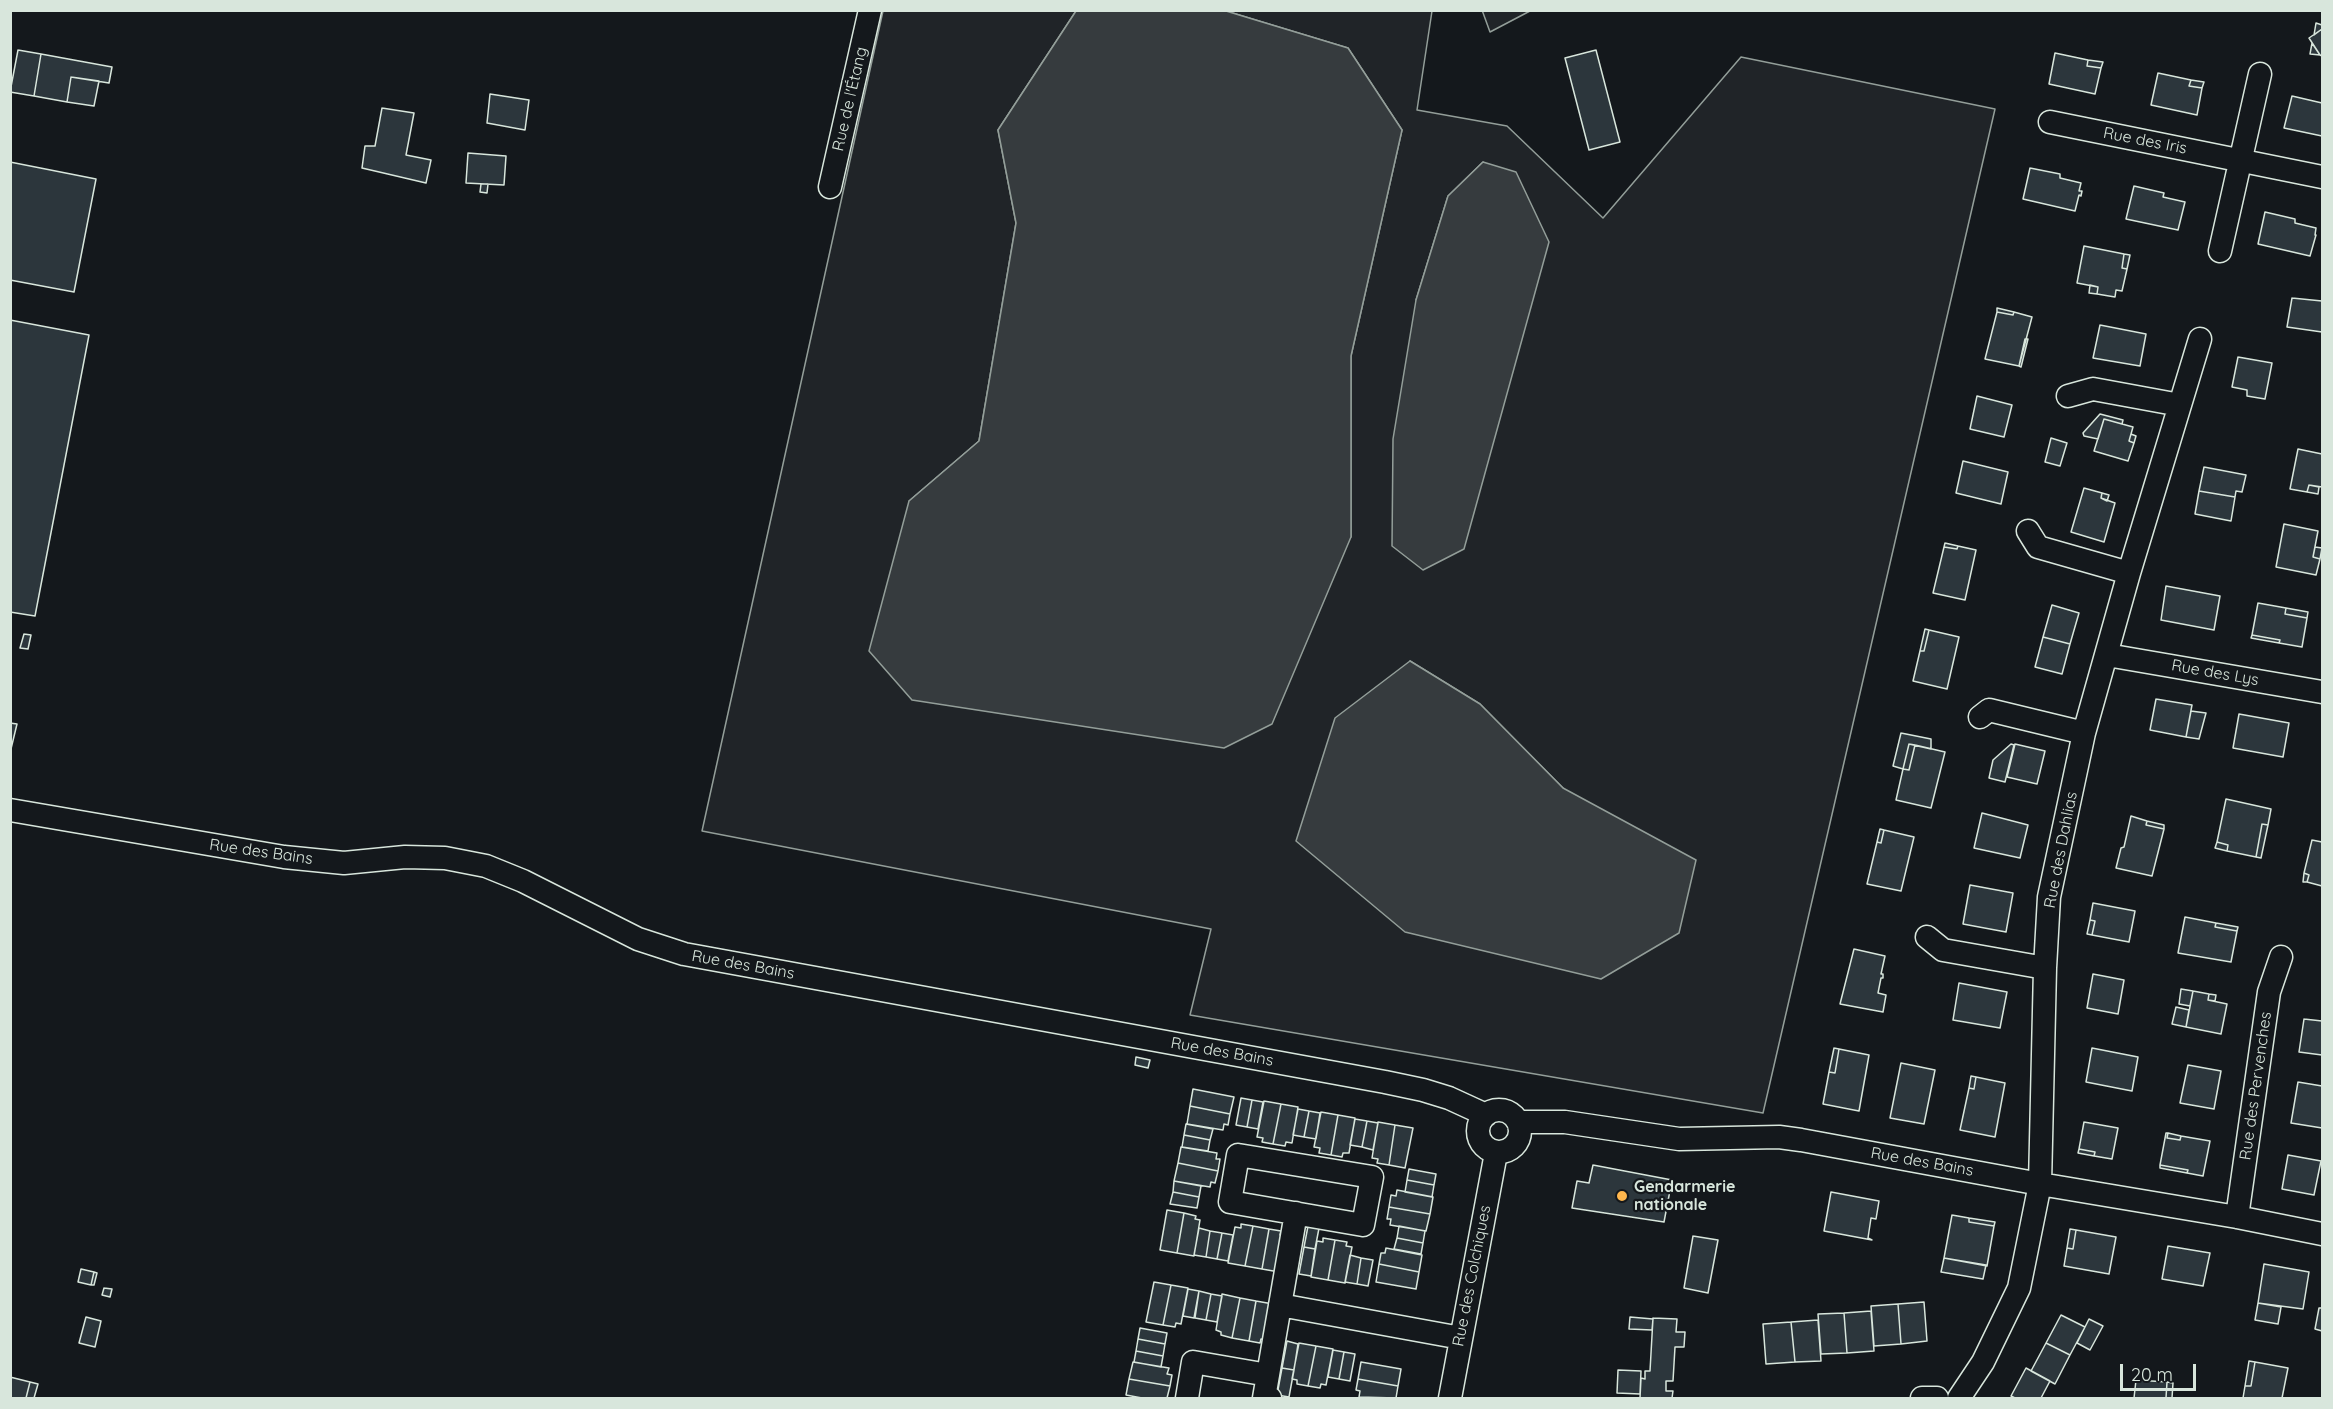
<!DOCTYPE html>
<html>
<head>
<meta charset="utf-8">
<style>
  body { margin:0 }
  #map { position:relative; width:2333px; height:1409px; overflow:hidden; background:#14181c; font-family:Quicksand,sans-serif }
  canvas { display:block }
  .frame { position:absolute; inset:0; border:12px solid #d8e6dc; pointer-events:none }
  .scale { position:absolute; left:2120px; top:1364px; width:76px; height:27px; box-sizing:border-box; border:3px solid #d8e6dc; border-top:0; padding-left:8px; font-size:18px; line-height:21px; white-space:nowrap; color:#d8e6dc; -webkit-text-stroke:4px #14181c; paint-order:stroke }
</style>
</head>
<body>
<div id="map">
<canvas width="2333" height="1409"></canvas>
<div class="frame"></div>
<div class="scale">20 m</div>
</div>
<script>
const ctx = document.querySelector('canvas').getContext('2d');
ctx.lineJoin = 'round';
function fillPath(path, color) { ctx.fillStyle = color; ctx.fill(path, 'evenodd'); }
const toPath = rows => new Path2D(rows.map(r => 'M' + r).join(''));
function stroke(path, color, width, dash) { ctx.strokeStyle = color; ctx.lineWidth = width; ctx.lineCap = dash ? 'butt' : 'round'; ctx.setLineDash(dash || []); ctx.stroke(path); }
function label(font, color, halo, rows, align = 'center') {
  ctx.font = font + ' Quicksand,sans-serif'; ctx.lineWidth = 4.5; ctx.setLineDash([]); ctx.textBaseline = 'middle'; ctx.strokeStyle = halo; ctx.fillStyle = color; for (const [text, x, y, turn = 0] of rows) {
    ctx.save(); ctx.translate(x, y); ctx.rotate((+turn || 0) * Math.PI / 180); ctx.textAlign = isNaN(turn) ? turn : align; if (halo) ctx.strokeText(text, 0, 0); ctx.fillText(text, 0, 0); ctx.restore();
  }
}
const green = toPath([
  [1482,10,1530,10,1530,11,1490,32,1482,10],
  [883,11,1076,11,998,130,1016,223,979,441,909,501,1351,537,1351,356,1402,130,1348,48,1226,11,1432,11,1417,110,1507,126,1603,218,1741,57,1995,109,1763,1113,1190,1015,1211,929,702,831,883,11],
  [1483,162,1416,300,1448,196,1483,162],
  [1410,661,1480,704,1563,788,1410,661]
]);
fillPath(green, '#202428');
stroke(green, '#939e99', 1.5);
const water = toPath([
  [1076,11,1226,11,1348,48,1402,130,1351,356,1351,537,1272,724,1224,748,912,700,869,651,909,501,979,441,1016,223,998,130,1076,11],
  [1483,162,1516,172,1549,242,1464,549,1423,570,1392,546,1393,439,1416,300,1448,196,1483,162],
  [1410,661,1480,704,1563,788,1696,860,1679,933,1601,979,1405,932,1296,841,1335,718,1410,661]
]);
fillPath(water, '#363b3e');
stroke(water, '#939e99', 1.5);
const building = toPath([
  [2316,23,2322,25,2322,29,2314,35,2316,23],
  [2322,29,2322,56,2320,55,2309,38,2322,29],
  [2312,43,2320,55,2310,54,2312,43],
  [18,50,41,54,34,96,10,92,18,50],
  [1596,50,1620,142,1589,150,1565,58,1596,50],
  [2055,53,2088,60,2087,66,2101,68,2095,94,2049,84,2055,53],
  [41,54,112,67,109,83,71,77,67,102,34,96,41,54],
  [2088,60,2103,62,2101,68,2087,66,2088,60],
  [2158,73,2191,80,2189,86,2202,88,2197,115,2151,105,2158,73],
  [71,77,99,81,94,106,67,102,71,77],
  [2191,80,2204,82,2202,88,2189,86,2191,80],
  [490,94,529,100,525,130,487,123,490,94],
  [2292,96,2322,103,2322,136,2284,128,2292,96],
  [382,108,414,113,406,155,431,160,426,183,362,168,365,146,375,146,382,108],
  [468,153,506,156,504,185,466,183,468,153],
  [10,162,96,179,74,292,10,280,10,162],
  [2030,168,2060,174,2060,178,2081,183,2079,191,2082,191,2081,196,2079,195,2075,211,2023,199,2030,168],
  [481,184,488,184,487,193,480,192,481,184],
  [2134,186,2164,193,2163,197,2185,202,2178,230,2126,219,2134,186],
  [2265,212,2295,219,2295,223,2316,228,2315,235,2316,235,2310,256,2258,244,2265,212],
  [2084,246,2124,254,2122,268,2127,269,2122,291,2116,290,2115,297,2097,294,2098,287,2077,283,2084,246],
  [2124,254,2130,255,2127,269,2122,268,2124,254],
  [2090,285,2098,287,2097,294,2089,293,2090,285],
  [2292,298,2322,301,2322,332,2287,327,2292,298],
  [1997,308,2014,312,2013,315,1997,312,1997,308],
  [1997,312,2013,315,2014,312,2032,317,2019,366,1985,359,1997,312],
  [10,320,89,335,35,616,10,612,10,320],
  [2100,325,2146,334,2140,366,2093,358,2100,325],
  [2025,339,2028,339,2021,367,2019,366,2025,339],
  [2238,357,2272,363,2265,399,2247,396,2247,390,2232,387,2238,357],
  [1977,396,2012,405,2004,437,1970,429,1977,396],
  [2100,414,2123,420,2122,424,2104,419,2098,439,2084,436,2083,433,2100,414],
  [2104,419,2133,427,2129,441,2134,443,2128,461,2094,451,2104,419],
  [2131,434,2136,436,2134,443,2129,441,2131,434],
  [2051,438,2067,443,2060,466,2045,462,2051,438],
  [2298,449,2322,454,2322,487,2309,485,2307,492,2290,489,2298,449],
  [1963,461,2008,472,2001,504,1956,493,1963,461],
  [2204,467,2246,475,2242,492,2236,491,2235,497,2199,491,2204,467],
  [2309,485,2319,487,2318,494,2307,492,2309,485],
  [2084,488,2102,493,2101,498,2115,503,2104,542,2071,532,2084,488],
  [2199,491,2235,497,2231,521,2195,514,2199,491],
  [2102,493,2109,495,2107,501,2101,498,2102,493],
  [2284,524,2318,531,2313,557,2320,559,2316,575,2276,567,2284,524],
  [1945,543,1958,546,1957,549,1944,547,1945,543],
  [1958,546,1976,550,1965,600,1933,593,1944,547,1957,549,1958,546],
  [2315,547,2322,548,2320,559,2313,557,2315,547],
  [2166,586,2220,596,2214,630,2161,620,2166,586],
  [2258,603,2286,608,2285,614,2307,618,2302,647,2279,643,2280,640,2252,635,2258,603],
  [2052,605,2079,613,2070,644,2043,637,2052,605],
  [2286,608,2308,612,2307,618,2285,614,2286,608],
  [1925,629,1929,630,1924,651,1920,651,1925,629],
  [1929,630,1959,637,1947,689,1913,681,1920,651,1924,651,1929,630],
  [24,634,31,635,28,649,20,648,24,634],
  [2252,635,2280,640,2279,643,2251,638,2252,635],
  [2043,637,2070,644,2062,674,2035,667,2043,637],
  [2156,699,2192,705,2186,737,2150,730,2156,699],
  [2191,711,2206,713,2199,739,2186,737,2191,711],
  [2239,714,2289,723,2283,757,2233,748,2239,714],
  [10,723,17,724,10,753,10,723],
  [1901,733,1931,739,1931,749,1909,744,1903,769,1893,766,1901,733],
  [1909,744,1915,745,1909,770,1903,769,1909,744],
  [2011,744,2014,745,2005,782,1989,778,1993,760,2011,744],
  [2015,744,2045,751,2037,784,2007,777,2015,744],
  [1915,745,1945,752,1931,808,1896,800,1903,769,1909,770,1915,745],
  [2226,799,2271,809,2268,825,2262,824,2256,857,2227,851,2228,845,2217,842,2226,799],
  [1982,813,2028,825,2020,858,1974,848,1982,813],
  [2131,816,2147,821,2146,825,2164,829,2152,876,2116,868,2121,848,2124,847,2131,816],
  [2147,821,2164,825,2164,829,2146,825,2147,821],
  [2262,824,2268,825,2261,858,2256,857,2262,824],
  [1880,829,1884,830,1881,843,1877,842,1880,829],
  [1884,830,1914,837,1901,891,1867,884,1877,842,1881,843,1884,830],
  [2312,840,2322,842,2322,886,2307,882,2309,875,2304,873,2312,840],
  [2217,842,2228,845,2227,851,2215,848,2217,842],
  [2304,873,2309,875,2307,882,2303,882,2304,873],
  [1970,885,2013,893,2006,932,1963,924,1970,885],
  [2093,903,2135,911,2129,942,2092,935,2095,921,2090,920,2093,903],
  [2185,917,2216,923,2215,927,2237,931,2231,962,2178,953,2185,917],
  [2090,920,2095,921,2092,935,2087,934,2090,920],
  [2216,923,2238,927,2237,931,2215,927,2216,923],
  [1854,949,1885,956,1881,974,1883,974,1883,978,1881,978,1878,993,1886,995,1883,1012,1840,1004,1854,949],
  [2093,974,2124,980,2118,1014,2087,1008,2093,974],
  [1959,983,2007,992,2000,1028,1953,1020,1959,983],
  [2181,989,2193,991,2190,1006,2179,1004,2181,989],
  [2193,991,2209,994,2208,1000,2227,1004,2221,1034,2186,1027,2193,991],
  [2209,994,2216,995,2215,1001,2208,1000,2209,994],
  [2176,1007,2189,1010,2186,1027,2172,1024,2176,1007],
  [2304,1019,2322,1021,2322,1055,2299,1052,2304,1019],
  [1834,1048,1839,1049,1835,1073,1829,1072,1834,1048],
  [2092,1048,2138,1057,2132,1091,2086,1082,2092,1048],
  [1839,1049,1869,1055,1859,1111,1823,1104,1829,1072,1835,1073,1839,1049],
  [1136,1057,1150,1060,1148,1068,1135,1065,1136,1057],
  [1901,1063,1935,1070,1924,1124,1890,1118,1901,1063],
  [2188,1065,2221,1071,2214,1109,2180,1103,2188,1065],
  [1971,1076,1976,1077,1974,1089,1969,1088,1971,1076],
  [1976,1077,2005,1083,1995,1137,1960,1130,1969,1088,1974,1089,1976,1077],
  [2298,1082,2322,1086,2322,1128,2291,1123,2298,1082],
  [1193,1089,1234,1097,1230,1114,1190,1106,1193,1089],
  [1241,1098,1252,1100,1247,1127,1236,1125,1241,1098],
  [1252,1100,1263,1102,1258,1129,1247,1127,1252,1100],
  [1264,1101,1281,1104,1273,1144,1262,1142,1263,1138,1257,1137,1264,1101],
  [1281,1104,1298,1107,1292,1143,1286,1142,1285,1146,1273,1144,1281,1104],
  [1190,1106,1230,1114,1228,1125,1224,1124,1223,1130,1187,1124,1190,1106],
  [1298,1109,1309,1111,1304,1137,1293,1135,1298,1109],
  [1309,1111,1320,1113,1316,1139,1304,1137,1309,1111],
  [1321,1112,1338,1115,1331,1155,1319,1153,1320,1148,1314,1147,1321,1112],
  [1338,1115,1355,1118,1349,1153,1343,1153,1342,1157,1331,1155,1338,1115],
  [1355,1119,1367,1121,1362,1147,1350,1145,1355,1119],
  [1367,1121,1378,1123,1373,1150,1362,1147,1367,1121],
  [1378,1122,1395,1125,1389,1165,1377,1163,1378,1159,1372,1158,1378,1122],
  [2084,1122,2118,1128,2112,1159,2094,1156,2095,1152,2079,1149,2084,1122],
  [1186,1124,1213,1129,1210,1140,1184,1135,1186,1124],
  [1395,1125,1413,1128,1405,1168,1389,1165,1395,1125],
  [2166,1133,2168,1133,2167,1138,2180,1140,2181,1136,2210,1141,2203,1176,2187,1173,2188,1170,2160,1165,2166,1133],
  [2168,1133,2181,1136,2180,1140,2167,1138,2168,1133],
  [1184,1135,1210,1140,1208,1151,1182,1147,1184,1135],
  [1181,1147,1217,1153,1216,1159,1220,1159,1218,1171,1178,1163,1181,1147],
  [2079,1149,2095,1152,2094,1156,2078,1153,2079,1149],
  [2288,1155,2321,1161,2314,1195,2282,1189,2288,1155],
  [1178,1163,1218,1171,1215,1183,1211,1182,1210,1187,1174,1181,1178,1163],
  [1593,1165,1672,1180,1664,1222,1572,1208,1577,1181,1589,1183,1593,1165],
  [2160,1165,2188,1170,2187,1173,2160,1168,2160,1165],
  [1409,1169,1436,1174,1434,1185,1407,1180,1409,1169],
  [1407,1180,1434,1185,1432,1197,1405,1192,1407,1180],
  [1174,1181,1201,1186,1199,1197,1173,1192,1174,1181],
  [1397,1190,1433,1197,1430,1214,1389,1207,1391,1195,1396,1196,1397,1190],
  [1173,1192,1199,1197,1197,1208,1170,1204,1173,1192],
  [1831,1192,1879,1201,1876,1219,1871,1218,1868,1238,1872,1240,1824,1231,1831,1192],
  [1389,1207,1430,1214,1426,1231,1390,1225,1391,1219,1387,1219,1389,1207],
  [1167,1210,1184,1213,1177,1253,1160,1250,1167,1210],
  [1184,1213,1196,1216,1195,1219,1200,1220,1194,1256,1177,1253,1184,1213],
  [1952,1215,1969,1218,1969,1222,1994,1226,1987,1266,1944,1258,1952,1215],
  [1969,1218,1995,1222,1994,1226,1969,1222,1969,1218],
  [1309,1221,1320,1223,1315,1249,1304,1247,1309,1221],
  [1241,1224,1253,1226,1245,1266,1228,1263,1235,1227,1241,1228,1241,1224],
  [1253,1226,1269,1229,1262,1269,1245,1266,1253,1226],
  [1399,1226,1425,1231,1423,1243,1397,1238,1399,1226],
  [1199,1228,1210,1231,1206,1257,1194,1255,1199,1228],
  [1269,1229,1281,1231,1280,1235,1286,1236,1279,1272,1262,1269,1269,1229],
  [2070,1229,2076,1230,2073,1249,2067,1248,2070,1229],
  [2076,1230,2116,1237,2109,1274,2064,1266,2067,1248,2073,1249,2076,1230],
  [1210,1231,1222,1233,1217,1259,1206,1257,1210,1231],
  [1222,1233,1233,1235,1228,1261,1217,1259,1222,1233],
  [1693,1236,1718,1240,1708,1293,1684,1288,1693,1236],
  [1323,1238,1335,1240,1328,1280,1311,1277,1317,1241,1323,1242,1323,1238],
  [1397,1238,1423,1243,1421,1254,1394,1249,1397,1238],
  [1335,1240,1347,1242,1346,1246,1352,1247,1345,1283,1328,1280,1335,1240],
  [2168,1246,2210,1253,2203,1286,2162,1279,2168,1246],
  [1304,1247,1315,1249,1311,1276,1299,1274,1304,1247],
  [1386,1248,1422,1255,1419,1272,1379,1264,1381,1253,1385,1253,1386,1248],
  [1350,1255,1361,1258,1357,1284,1345,1282,1350,1255],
  [1361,1258,1373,1260,1368,1286,1357,1284,1361,1258],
  [1944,1258,1986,1265,1983,1279,1941,1272,1944,1258],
  [1379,1264,1419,1272,1416,1289,1376,1282,1379,1264],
  [2264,1264,2309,1272,2303,1309,2258,1303,2264,1264],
  [81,1269,94,1272,91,1285,78,1282,81,1269],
  [94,1272,97,1273,94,1285,91,1285,94,1272],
  [1154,1282,1171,1285,1163,1325,1146,1322,1154,1282],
  [1171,1285,1188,1288,1181,1324,1176,1323,1175,1327,1163,1325,1171,1285],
  [104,1288,112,1289,110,1297,102,1295,104,1288],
  [1188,1289,1199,1291,1194,1318,1183,1316,1188,1289],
  [1199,1291,1211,1294,1206,1320,1195,1318,1199,1291],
  [1211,1294,1222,1296,1217,1322,1206,1320,1211,1294],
  [1222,1294,1240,1298,1232,1338,1221,1335,1221,1332,1216,1330,1222,1294],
  [1240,1298,1256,1301,1249,1341,1232,1338,1240,1298],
  [1256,1301,1273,1304,1266,1340,1261,1339,1260,1343,1249,1341,1256,1301],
  [1924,1302,1927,1341,1901,1344,1898,1304,1924,1302],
  [2258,1303,2281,1307,2278,1324,2255,1320,2258,1303],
  [1898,1304,1901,1344,1874,1346,1871,1306,1898,1304],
  [2319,1308,2322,1308,2322,1331,2315,1329,2319,1308],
  [1871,1311,1874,1351,1847,1353,1844,1313,1871,1311],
  [1844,1313,1847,1353,1821,1354,1818,1314,1844,1313],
  [2061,1315,2085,1327,2070,1355,2046,1343,2061,1315],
  [86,1317,101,1321,95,1347,79,1343,86,1317],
  [1630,1317,1653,1319,1652,1330,1629,1329,1630,1317],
  [1653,1318,1677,1319,1676,1332,1685,1332,1684,1347,1675,1347,1673,1381,1666,1381,1666,1391,1673,1391,1672,1398,1640,1398,1641,1378,1645,1379,1645,1371,1650,1371,1653,1318],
  [2089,1319,2103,1326,2090,1350,2077,1343,2089,1319],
  [1818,1320,1821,1361,1795,1362,1791,1322,1818,1320],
  [1791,1322,1795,1362,1766,1364,1763,1324,1791,1322],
  [1140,1328,1167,1333,1165,1344,1138,1339,1140,1328],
  [1138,1339,1165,1344,1163,1356,1136,1351,1138,1339],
  [1287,1341,1298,1344,1294,1370,1282,1368,1287,1341],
  [1299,1343,1316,1346,1308,1386,1297,1384,1297,1380,1292,1379,1299,1343],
  [2046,1343,2070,1355,2055,1384,2031,1371,2046,1343],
  [1316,1346,1333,1349,1326,1385,1321,1384,1320,1388,1308,1386,1316,1346],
  [1333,1350,1344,1352,1339,1379,1328,1377,1333,1350],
  [1136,1351,1163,1356,1161,1367,1134,1362,1136,1351],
  [1344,1352,1355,1354,1350,1381,1339,1379,1344,1352],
  [2249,1361,2255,1362,2251,1386,2245,1386,2249,1361],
  [1133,1362,1169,1368,1167,1374,1172,1375,1170,1386,1129,1379,1133,1362],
  [1361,1362,1401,1369,1398,1386,1358,1379,1361,1362],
  [2255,1362,2288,1368,2282,1398,2243,1398,2245,1386,2251,1386,2255,1362],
  [1282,1368,1294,1370,1289,1397,1277,1395,1282,1368],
  [2026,1368,2050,1381,2041,1398,2015,1398,2011,1396,2026,1368],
  [1618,1370,1641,1371,1640,1394,1617,1393,1618,1370],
  [10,1377,30,1382,26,1398,10,1398,10,1377],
  [1129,1379,1170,1386,1167,1398,1142,1398,1126,1395,1129,1379],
  [1358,1379,1398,1386,1396,1398,1359,1397,1360,1391,1356,1390,1358,1379],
  [2136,1380,2167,1382,2166,1398,2134,1398,2136,1380],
  [30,1382,38,1384,34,1398,26,1398,30,1382],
  [2167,1382,2173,1383,2172,1398,2166,1398,2167,1382]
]);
fillPath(building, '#2c363c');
stroke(building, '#d8e6dc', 1.5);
const minor = toPath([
  [2050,122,2322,177],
  [830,187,870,10],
  [2220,251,2260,74],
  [2068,396,2093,389,2180,405],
  [2028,531,2038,547,2129,573],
  [2107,655,2322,692],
  [1980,717,1989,710,2084,733],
  [10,810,284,857,344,863,405,857,445,858,486,866,523,881,638,939,684,954,1385,1082,1423,1090,1449,1098,1486,1115],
  [1927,937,1943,950,2045,968],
  '1478 1131a21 21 0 1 1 42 0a21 21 0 1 1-42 0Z',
  [1518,1122,1565,1122,1679,1139,1779,1137,1801,1140,2040,1184,2237,1217,2322,1234],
  [1238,1155,1372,1177,1363,1225,1230,1202,1238,1155],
  [2237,1217,2269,992,2281,957],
  [1280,1305,1461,1338],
  [1187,1398,1193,1362,1268,1375],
  [1270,1398,1264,1398,1296,1213],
  [1450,1398,1496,1153],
  [1922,1398,1937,1398],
  [1959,1398,1983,1362,2019,1288,2040,1184,2045,968,2049,897,2084,733,2129,573,2200,339]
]);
stroke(minor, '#d8e6dc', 25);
stroke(minor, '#14181c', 22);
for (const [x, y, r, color] of [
  [1622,1196,6,"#ffb74d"]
]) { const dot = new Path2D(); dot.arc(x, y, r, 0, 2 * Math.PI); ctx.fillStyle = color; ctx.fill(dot); stroke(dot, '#14181c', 2); }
label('16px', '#d8e6dc', '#14181c', [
  ["Rue de l'Étang",850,99,-77],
  ["Rue des Iris",2145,141,11],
  ["Rue des Lys",2215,673,10],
  ["Rue des Dahlias",2061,850,-79],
  ["Rue des Bains",261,852,8],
  ["Rue des Bains",743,965,10],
  ["Rue des Bains",1222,1052,10],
  ["Rue des Pervenches",2256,1086,-82],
  ["Rue des Bains",1922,1162,10],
  ["Rue des Colchiques",1472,1276,-79]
]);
label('bold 16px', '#d8e6dc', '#14181c', [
  ["Gendarmerie",1634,1187],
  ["nationale",1634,1205]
], 'left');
</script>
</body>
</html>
